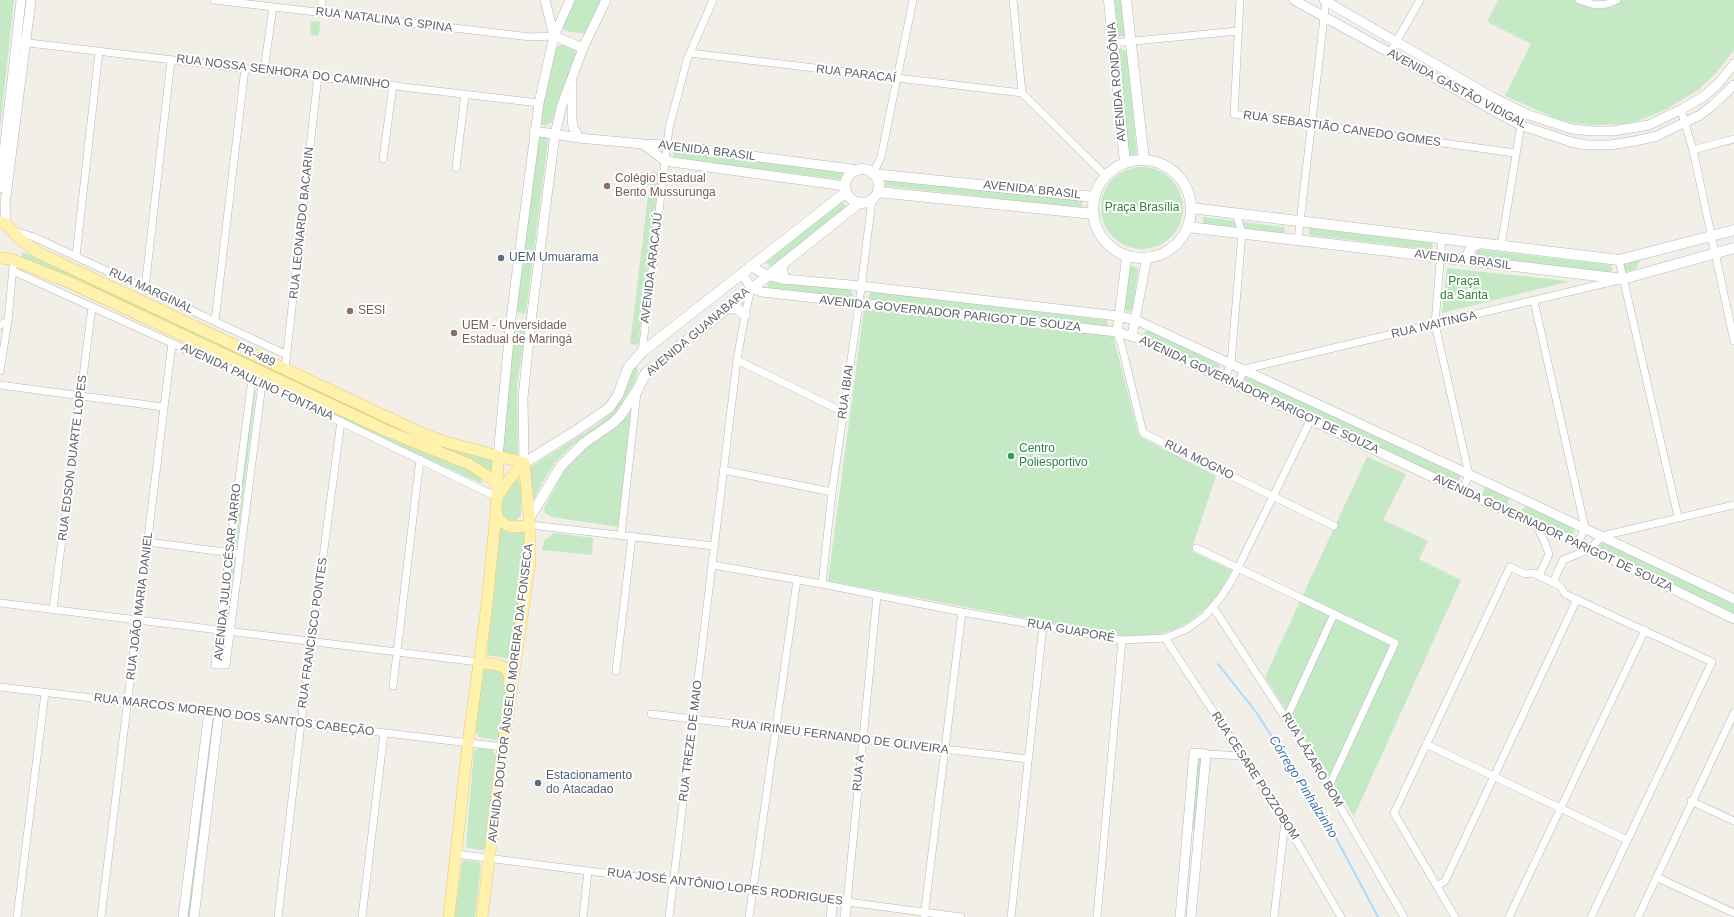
<!DOCTYPE html>
<html>
<head>
<meta charset="utf-8">
<style>
  body { margin:0 }
  canvas { display:block; background:#f1efe8 }
</style>
</head>
<body>
<canvas width="1734" height="917"></canvas>
<script>
const ctx = document.querySelector('canvas').getContext('2d');
ctx.lineJoin = 'round';
function fillPath(path, color) { ctx.fillStyle = color; ctx.fill(path, 'evenodd'); }
const toPath = rows => new Path2D(rows.map(r => 'M' + r).join(''));
function stroke(path, color, width, dash) { ctx.strokeStyle = color; ctx.lineWidth = width; ctx.lineCap = dash ? 'butt' : 'round'; ctx.setLineDash(dash || []); ctx.stroke(path); }
function label(font, color, halo, rows, align = 'center') {
  ctx.font = font + ' Arial,sans-serif'; ctx.lineWidth = 4; ctx.setLineDash([]); ctx.textBaseline = 'middle'; ctx.strokeStyle = halo; ctx.fillStyle = color; for (const [text, x, y, turn = 0] of rows) {
    ctx.save(); ctx.translate(x, y); ctx.rotate((+turn || 0) * Math.PI / 180); ctx.textAlign = isNaN(turn) ? turn : align; if (halo) ctx.strokeText(text, 0, 0); ctx.fillText(text, 0, 0); ctx.restore();
  }
}
fillPath(toPath([
  [0,0,14,0,0,129],
  [575,0,602,0,585,34,566,31,562,28],
  [1112,0,1123,0,1126,36,1117,37],
  [1498,0,1573,0,1579,4,1598,9,1613,7,1621,0,1734,0,1734,50,1715,74,1698,90,1665,110,1635,122,1623,124,1593,125,1574,123,1555,118,1505,96,1531,44,1487,22],
  [311,21,320,22,319,36,310,35],
  [561,45,566,45,575,49,577,57,559,97,552,122,545,126,541,124,544,97,555,49],
  [1119,48,1127,51,1137,155,1129,156,1117,51],
  [540,137,545,137,548,140,526,313,524,314,516,312,538,139],
  [673,150,847,172,843,180,673,158],
  '1101 208a41 41 0 1 1 82 0a41 41 0 1 1-82 0Z',
  [651,172,659,173,638,345,630,344],
  [885,178,1083,199,1082,208,885,186],
  [842,201,848,209,772,269,766,262],
  [1204,217,1284,227,1285,232,1284,233,1203,224,1203,219],
  [1309,228,1432,243,1433,246,1431,250,1309,235],
  [1477,249,1611,265,1613,269,1610,273,1476,257],
  [23,253,35,256,423,436,494,459,494,474,485,468,436,448,23,259,21,256],
  [1640,260,1636,269,1625,272,1623,266,1624,264],
  [1132,266,1137,268,1138,270,1133,309,1129,312,1125,310,1124,307,1129,268],
  [23,268,159,325,439,458,466,467,480,477,483,483,480,483,403,448,227,362],
  [1447,268,1567,281,1567,282,1442,313],
  [771,280,850,289,853,295,851,298,769,289,767,285],
  [873,291,1106,320,1109,326,1108,328,868,300,869,294],
  [864,309,1113,336,1139,436,1216,476,1191,551,1232,570,1218,595,1205,609,1189,622,1175,629,1164,633,1147,636,1125,637,828,581],
  [516,323,524,325,526,328,517,386,518,457,503,453,503,451,514,324],
  [1148,330,1218,363,1220,367,1219,370,1217,371,1143,337,1144,333],
  [636,366,638,371,635,382,617,412,607,421,570,447,556,461,546,476,531,504,529,468,595,426,614,410,629,373],
  [1248,376,1458,475,1460,476,1459,482,1457,484,1242,383,1244,378],
  [253,390,256,391,237,545,233,545],
  [632,411,619,527,552,517,545,513,544,508,546,504,567,466,579,451,597,441],
  [1367,457,1406,474,1383,520,1428,541,1419,559,1461,580,1354,816,1265,677],
  [517,476,522,491,521,515,515,522,509,522,502,515,502,501],
  [1487,487,1509,498,1507,505,1504,507,1483,496,1484,488],
  [1526,506,1573,527,1574,532,1570,536,1522,515,1521,512,1522,509],
  [499,527,510,533,519,532,526,527,525,554,511,659,487,655],
  [554,533,593,538,592,555,542,550,544,541],
  [1602,543,1606,544,1734,604,1734,615,1600,551,1598,548],
  [232,556,236,556,227,626,223,626],
  [486,666,505,671,506,694,500,738,497,740,479,737,475,731,483,671],
  [211,720,215,720,191,917,187,917],
  [478,748,493,750,496,756,485,848,482,850,468,848,466,845,474,751],
  [1198,756,1202,756,1196,829,1192,829],
  [465,860,479,862,481,865,475,917,455,917,462,862]
]), '#c5e8c5');
stroke(toPath([
  [1218,664,1256,712,1298,777,1334,834,1378,917]
]), '#aadaff', 2);
const minor = toPath([
  [214,0,531,37,554,36],
  [1013,0,1022,93,1106,176],
  [1240,0,1234,114,1515,153],
  [1579,0,1595,5,1607,4,1617,0],
  [321,12,322,0],
  [20,42,539,103],
  [1114,43,1238,31],
  [690,53,1022,93],
  [1390,53,1420,0],
  [264,70,273,7],
  [1681,110,1693,150,1734,341],
  [1693,150,1734,139],
  [383,159,393,85],
  [456,168,465,94],
  [873,174,881,157,913,0],
  [15,231,34,237,287,355],
  [1442,238,1435,324,1469,475,1462,491],
  [1298,240,1326,0],
  [1501,246,1523,112],
  [76,256,99,51],
  [1619,260,1678,517],
  [13,271,262,384,497,497],
  [145,288,171,60],
  [1534,301,1585,528,1578,543],
  [215,321,245,68],
  [0,325,8,321],
  [1117,332,1122,347,1143,433,1334,526],
  [642,352,669,128,687,60,713,0],
  [737,360,843,412],
  [285,369,318,76],
  [0,371,8,321,13,267],
  [1225,378,1231,363,1242,233,1236,213],
  [252,379,215,665,226,665,262,384],
  [1237,384,1245,369,1619,280],
  [0,385,163,407],
  [723,470,832,492],
  [1535,524,1543,538,1549,554,1539,576],
  [530,525,714,546],
  [621,535,637,392],
  [148,542,240,554],
  [1196,548,1395,643,1329,786],
  [713,565,822,584,962,612,1122,640,1165,638,1187,629,1205,616,1221,597,1232,580,1311,419],
  [1553,583,1563,560,1590,549,1602,536,1734,505],
  [822,584,832,492,859,304,872,200],
  [877,596,847,902,961,917],
  [0,603,478,662],
  [1213,607,1313,760,1404,917],
  [53,609,92,307],
  [1165,638,1285,821,1341,917],
  [616,671,632,536],
  [393,686,420,459],
  [0,687,209,712],
  [219,713,503,747],
  [651,714,1028,759],
  [1287,717,1334,614],
  [1426,744,1627,840],
  [1206,754,1244,756],
  [1691,801,1734,821],
  [456,854,588,871,833,900],
  [1656,877,1734,913],
  [1437,886,1445,881,1577,599],
  [17,917,45,693],
  [101,917,172,343],
  [278,917,301,723,341,421],
  [362,917,384,733],
  [583,917,588,871],
  [669,917,737,360,745,315,751,288],
  [749,917,797,580],
  [924,917,962,612],
  [1011,917,1043,626],
  [1097,917,1122,640],
  [1274,917,1285,821],
  [1455,917,1394,813,1510,567,1525,574,1533,573,1560,586,1565,594,1712,662,1591,917],
  [1509,917,1645,630],
  [1638,917,1734,713]
]);
const tertiary = toPath([
  [545,0,554,36],
  [1294,0,1520,125,1571,142,1586,145,1610,145,1635,141,1657,136,1700,115,1713,105,1734,85],
  [1324,0,1494,98,1529,115,1572,129,1593,131,1613,131,1649,125,1682,109,1703,97,1718,84,1734,64],
  [554,36,583,48],
  [572,84,572,119,573,127,579,138],
  [534,131,579,138,643,144,667,145,859,170],
  [643,144,665,161,845,186],
  [0,188,21,0],
  [6,224,5,204,31,0],
  [750,266,767,275,784,279,861,286,1118,316,1136,320,1518,497,1734,599],
  [742,273,751,288,762,292,1117,332,1137,338,1462,491,1578,543,1734,619],
  [1117,332,1127,255],
  [1132,336,1147,257],
  [498,456,511,318,539,103,554,36,570,0],
  [524,463,523,397,531,321,555,134,562,105,583,48,606,0],
  [183,917,209,712,219,713,194,917],
  [831,917,833,900,847,902,845,917],
  [1180,917,1194,753,1206,754,1191,917]
]);
const secondary = toPath([
  [1109,0,1125,163],
  [1126,0,1144,160],
  '1093 209a49 49 0 1 1 98 0a49 49 0 1 1-98 0Z',
  '845 186a17 17 0 1 1 34 0a17 17 0 1 1-34 0Z',
  [873,174,1095,197],
  [878,192,1094,214],
  [1191,208,1619,260,1734,230],
  [1188,227,1623,279,1734,248],
  [1472,260,1469,252,1471,248,1480,243],
  [781,265,784,279],
  [725,309,736,308,745,315],
  [524,463,574,432,609,408,618,395,628,368,642,352,846,192],
  [530,517,561,466,584,443,613,423,620,416,638,389,645,374,651,369,859,203]
]);
const primary = toPath([
  [0,222,6,224,21,240,39,253,423,434,442,441,524,463],
  [0,258,11,259,71,283,387,431,469,464,486,475,498,484],
  [498,495,511,477,524,463],
  [496,513,499,520,508,526,517,527,530,525],
  [478,662,498,665,505,668,510,675,509,682],
  [449,917,468,743,486,612,496,513,498,456],
  [482,917,503,747,530,561,530,525,524,463]
]);
stroke(minor, '#b5b8bc', 8);
stroke(tertiary, '#b5b8bc', 10);
stroke(secondary, '#b6babf', 11);
stroke(primary, '#f2c960', 12);
stroke(minor, '#fff', 7);
stroke(tertiary, '#fff', 9);
stroke(secondary, '#fff', 10);
stroke(primary, '#fff2af', 11);
for (const [x, y, r, color] of [
  [607,186,4,"#8d6e63"],
  [501,258,4,"#5c6f8a"],
  [350,311,4,"#8d6e63"],
  [454,333,4,"#8d6e63"],
  [1011,456,4,"#2e9e5b"],
  [538,783,4,"#5c6f8a"]
]) { const dot = new Path2D(); dot.arc(x, y, r, 0, 2 * Math.PI); ctx.fillStyle = color; ctx.fill(dot); stroke(dot, '#fff', 1.5); }
label('12px', '#5f6368', '#fff', [
  ["RUA NATALINA G SPINA",384,20,7],
  ["RUA NOSSA SENHORA DO CAMINHO",283,72,7],
  ["RUA PARACAÍ",856,74,7],
  ["AVENIDA RONDÔNIA",1117,82,-95],
  ["AVENIDA GASTÃO VIDIGAL",1457,89,28],
  ["RUA SEBASTIÃO CANEDO GOMES",1342,129,8],
  ["AVENIDA BRASIL",707,151,7],
  ["AVENIDA BRASIL",1032,190,6],
  ["RUA LEONARDO BACARIN",302,223,-84],
  ["AVENIDA BRASIL",1463,260,7],
  ["AVENIDA ARACAJÚ",652,268,-83],
  ["RUA MARGINAL",151,291,25],
  ["AVENIDA GOVERNADOR PARIGOT DE SOUZA",950,314,6],
  ["RUA IVAITINGA",1434,325,-13],
  ["AVENIDA GUANABARA",698,332,-40],
  ["PR-489",256,355,25],
  ["AVENIDA PAULINO FONTANA",257,382,25],
  ["RUA IBIAI",846,392,-82],
  ["AVENIDA GOVERNADOR PARIGOT DE SOUZA",1259,395,25],
  ["RUA EDSON DUARTE LOPES",73,458,-83],
  ["RUA MOGNO",1199,460,26],
  ["AVENIDA GOVERNADOR PARIGOT DE SOUZA",1553,533,25],
  ["AVENIDA JULIO CÉSAR JARRO",228,572,-84],
  ["RUA JOÃO MARIA DANIEL",140,606,-83],
  ["RUA GUAPORÉ",1071,631,10],
  ["RUA FRANCISCO PONTES",313,633,-82],
  ["AVENIDA DOUTOR ÂNGELO MOREIRA DA FONSECA",511,693,-83],
  ["RUA MARCOS MORENO DOS SANTOS CABEÇÃO",234,715,7],
  ["RUA IRINEU FERNANDO DE OLIVEIRA",840,737,7],
  ["RUA TREZE DE MAIO",691,741,-83],
  ["RUA LÁZARO BOM",1312,760,59],
  ["RUA A",859,773,-84],
  ["RUA CESARE POZZOBOM",1255,776,57],
  ["RUA JOSÉ ANTÔNIO LOPES RODRIGUES",725,887,7]
]);
label('12px', '#785e54', '#fff', [
  ["Colégio Estadual",615,179],
  ["Bento Mussurunga",615,193],
  ["SESI",358,311],
  ["UEM - Unversidade",462,326],
  ["Estadual de Maringá",462,340]
], 'left');
label('12px', '#348238', '#fff', [
  ["Praça Brasília",1142,208],
  ["Praça",1464,282],
  ["da Santa",1464,296]
]);
label('12px', '#4e5e75', '#fff', [
  ["UEM Umuarama",509,258],
  ["Estacionamento",546,776],
  ["do Atacadao",546,790]
], 'left');
label('12px', '#27864d', '#fff', [
  ["Centro",1019,449],
  ["Poliesportivo",1019,463]
], 'left');
label('italic 13px', '#4174aa', '#fff', [
  ["Córrego Pinhalzinho",1303,787,58]
]);
</script>
</body>
</html>
